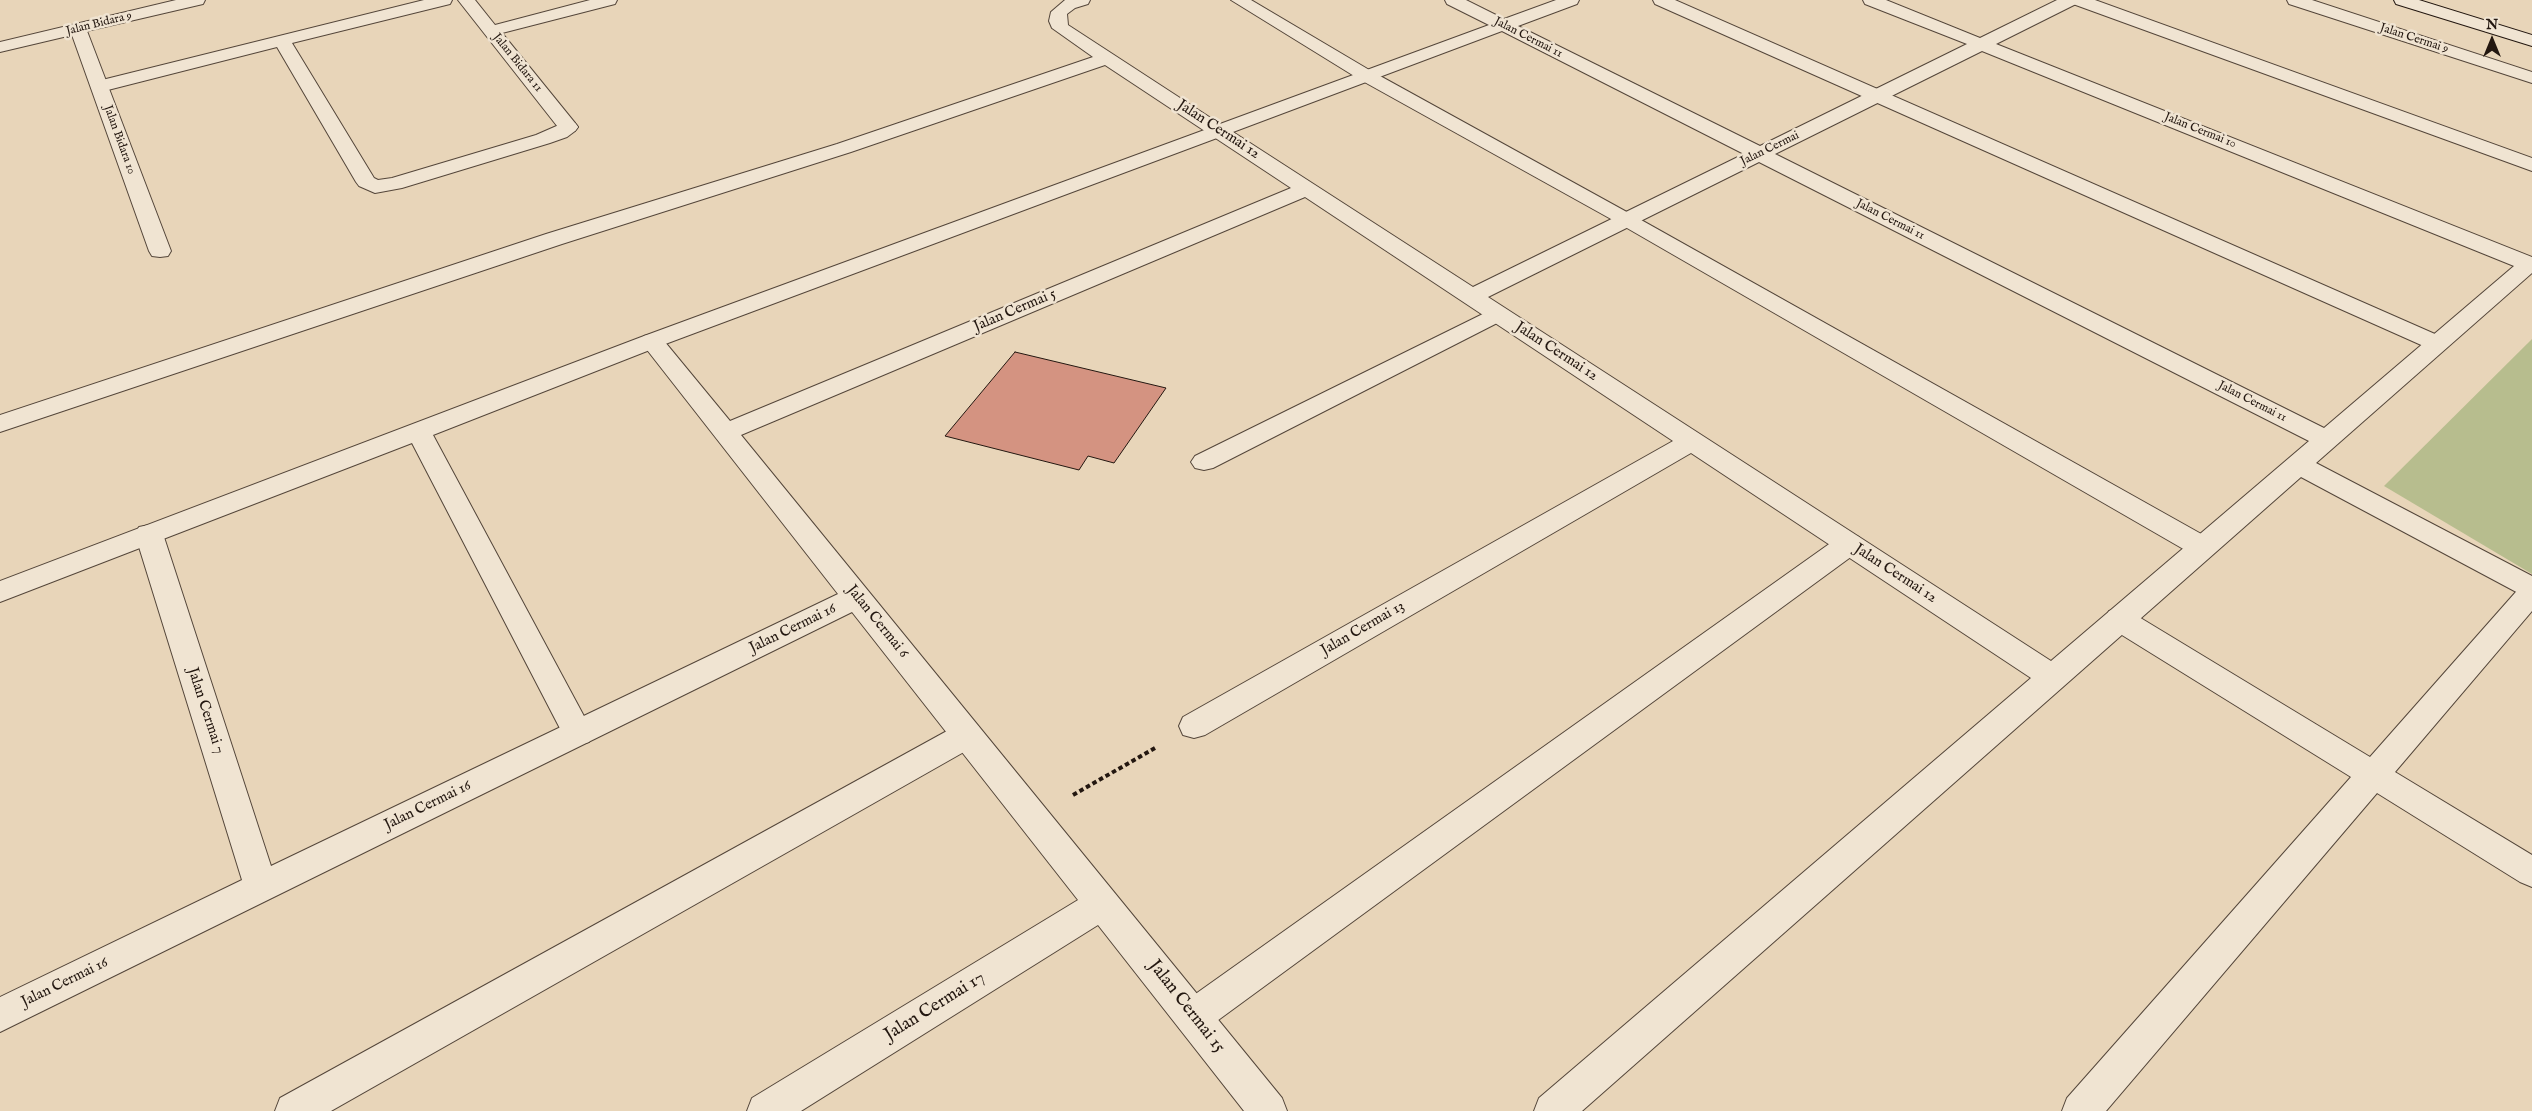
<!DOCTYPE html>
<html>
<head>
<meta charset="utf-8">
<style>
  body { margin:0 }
  #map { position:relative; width:2532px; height:1111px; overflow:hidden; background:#e8d5b9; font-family:"IM FELL English",serif }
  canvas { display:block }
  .north { position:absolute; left:2467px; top:15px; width:50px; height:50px; -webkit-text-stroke:4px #f0e4d2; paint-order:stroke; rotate:0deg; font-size:14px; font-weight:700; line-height:20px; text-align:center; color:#231710 }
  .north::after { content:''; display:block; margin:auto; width:18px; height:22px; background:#231710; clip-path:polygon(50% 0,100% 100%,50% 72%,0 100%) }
</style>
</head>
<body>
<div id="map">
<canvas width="2532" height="1111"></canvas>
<div class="north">N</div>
</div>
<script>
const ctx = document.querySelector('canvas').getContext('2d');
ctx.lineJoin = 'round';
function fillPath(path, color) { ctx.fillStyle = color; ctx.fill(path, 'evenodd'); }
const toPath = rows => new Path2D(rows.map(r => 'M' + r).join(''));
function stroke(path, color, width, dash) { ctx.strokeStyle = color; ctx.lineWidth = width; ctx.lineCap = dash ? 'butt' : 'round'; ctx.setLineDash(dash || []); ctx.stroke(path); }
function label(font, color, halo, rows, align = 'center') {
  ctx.font = font + ' "IM FELL English",serif'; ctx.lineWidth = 5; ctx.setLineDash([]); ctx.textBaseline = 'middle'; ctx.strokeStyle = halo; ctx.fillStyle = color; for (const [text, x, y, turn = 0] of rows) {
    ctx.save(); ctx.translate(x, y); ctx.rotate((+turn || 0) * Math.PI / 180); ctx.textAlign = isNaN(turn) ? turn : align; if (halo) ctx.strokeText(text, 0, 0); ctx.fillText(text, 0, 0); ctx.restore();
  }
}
fillPath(toPath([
  [2532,339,2532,574,2384,486]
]), '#b7bd8e');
const building = toPath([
  [1015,352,1166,388,1114,463,1088,456,1079,470,945,436,1015,352]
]);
fillPath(building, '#d49381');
stroke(building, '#231710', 1);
const lane = toPath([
  [424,0,452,0,450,4,292,43,374,178,378,180,392,178,536,135,568,121,575,123,578,127,575,131,567,137,550,143,402,188,375,193,359,186,356,182,277,47,100,92,94,90,91,86,94,82,424,0],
  [1231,0,1251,0,1371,71,1634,216,2212,540,2216,547,2212,554,2202,557,2192,554,1620,224,1359,79,1231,0],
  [1653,0,1675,0,2444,338,2448,343,2444,348,2436,350,2428,348,1655,4,1653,0],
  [2071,0,2095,0,2532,158,2532,171,2073,4,2071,0],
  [1218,125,1225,127,1228,131,1225,135,660,346,433,435,593,733,589,742,578,745,567,742,412,443,0,602,0,581,644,336,1218,125],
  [1497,307,1505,309,1508,314,1505,319,1213,468,1204,470,1195,468,1191,462,1195,456,1497,307],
  [1849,534,1859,537,1863,544,1859,551,1206,1029,1193,1034,1180,1029,1175,1017,1180,1005,1839,537,1849,534],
  [2532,582,2532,611,2395,772,2532,855,2532,887,2520,882,2377,793,2106,1111,2062,1111,2067,1098,2351,777,2109,627,2105,619,2109,611,2119,608,2129,611,2370,757,2522,585,2532,582],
  [967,723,978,726,983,735,978,744,331,1111,275,1111,280,1098,956,726,967,723]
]);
const street = toPath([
  [176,0,205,0,203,4,87,31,171,251,168,256,160,257,152,256,149,251,72,35,0,52,0,42,176,0],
  [458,0,475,0,495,25,590,0,617,0,615,4,502,33,575,123,578,127,575,131,561,131,458,0],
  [1065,0,1090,0,1088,4,1075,8,1067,14,1068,25,1220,124,1489,25,1447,4,1445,0,1466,0,1504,19,1556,0,1579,0,1577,4,1518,26,1760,146,1967,44,1865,4,1863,0,1886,0,1980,38,2057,0,2078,0,2076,4,1996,44,2532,257,2532,273,2316,463,2532,576,2532,598,2522,595,2301,477,1582,1111,1534,1111,1539,1098,2031,678,1691,453,1205,735,1194,738,1183,735,1179,726,1183,717,1673,441,1305,197,741,435,1282,1098,1287,1111,1244,1111,1098,925,801,1111,747,1111,752,1098,1078,900,852,612,0,1032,0,997,242,880,135,534,139,527,149,525,159,527,163,534,271,866,838,594,644,346,640,341,644,336,652,334,660,336,730,421,1291,188,1105,65,851,152,562,244,0,432,0,415,546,234,837,144,1093,57,1052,28,1049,21,1051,12,1065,0],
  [1502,31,1744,154,1473,287,1233,132,1502,31],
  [1982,51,2514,266,2324,428,1775,154,1982,51],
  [1759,162,2309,441,2051,661,1488,297,1759,162],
  [2287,0,2312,0,2532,72,2532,83,2289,4,2287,0]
]);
const secondary = toPath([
  [2394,0,2419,0,2532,35,2532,46,2396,4,2394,0]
]);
stroke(lane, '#54463a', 2);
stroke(street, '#54463a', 2);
stroke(secondary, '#231710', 2);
stroke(toPath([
  [1073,795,1155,748]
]), '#231710', 4, [4.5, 3]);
fillPath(lane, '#f0e4d2');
fillPath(street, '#f0e4d2');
fillPath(secondary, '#f0e4d2');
label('12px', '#231710', '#f0e4d2', [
  ["Jalan Bidara 9",99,24,-14],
  ["Jalan Cermai 11",1528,38,27],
  ["Jalan Cermai 9",2414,39,18],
  ["Jalan Bidara 11",517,63,51],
  ["Jalan Cermai 10",2200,131,22],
  ["Jalan Bidara 10",119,140,70],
  ["Jalan Cermai",1770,149,-26],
  ["Jalan Cermai 11",1890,220,27],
  ["Jalan Cermai 11",2252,402,27]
]);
label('15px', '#231710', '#f0e4d2', [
  ["Jalan Cermai 12",1218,130,33],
  ["Jalan Cermai 5",1015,311,-23],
  ["Jalan Cermai 12",1556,352,33],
  ["Jalan Cermai 12",1895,574,33],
  ["Jalan Cermai 6",877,622,51],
  ["Jalan Cermai 16",793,629,-26],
  ["Jalan Cermai 13",1363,629,-30],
  ["Jalan Cermai 7",205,711,72],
  ["Jalan Cermai 16",428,806,-26],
  ["Jalan Cermai 16",65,983,-26]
]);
label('18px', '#231710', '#f0e4d2', [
  ["Jalan Cermai 17",935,1007,-32],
  ["Jalan Cermai 15",1186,1007,52]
]);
</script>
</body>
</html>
